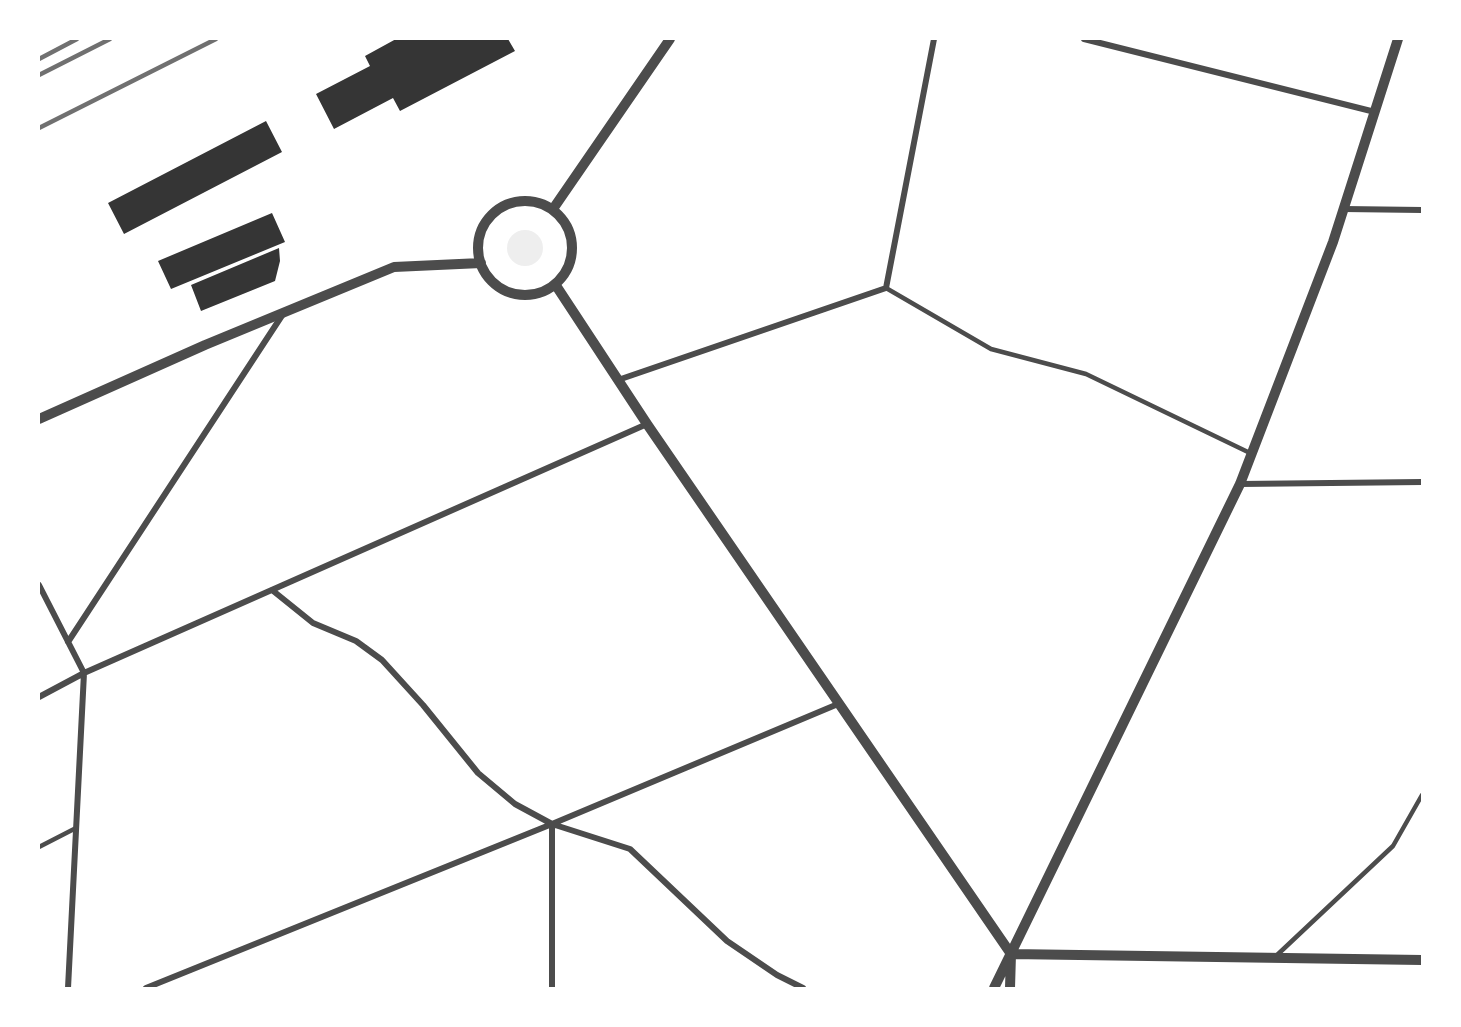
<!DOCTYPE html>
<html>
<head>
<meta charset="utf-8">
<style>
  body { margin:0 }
  #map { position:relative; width:1461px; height:1027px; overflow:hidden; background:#fff; font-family:Helvetica,sans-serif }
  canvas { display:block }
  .frame { position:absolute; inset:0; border:40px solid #fff; pointer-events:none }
</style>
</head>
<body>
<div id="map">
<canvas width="1461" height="1027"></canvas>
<div class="frame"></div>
</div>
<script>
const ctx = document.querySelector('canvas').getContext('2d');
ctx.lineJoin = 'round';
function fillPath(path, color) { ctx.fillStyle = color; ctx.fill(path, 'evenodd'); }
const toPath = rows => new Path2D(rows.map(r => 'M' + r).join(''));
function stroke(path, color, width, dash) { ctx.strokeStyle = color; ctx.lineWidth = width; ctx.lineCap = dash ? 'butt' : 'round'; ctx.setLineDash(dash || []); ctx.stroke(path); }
fillPath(toPath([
  '507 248a18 18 0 1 1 36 0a18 18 0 1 1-36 0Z'
]), '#eee');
fillPath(toPath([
  [396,39,508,39,515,51,400,111,393,98,334,129,316,94,370,66,365,56],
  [266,121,282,152,124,234,108,203],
  [272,213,285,242,171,289,158,261],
  [279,248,280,261,275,281,201,311,191,285]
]), '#353535');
stroke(toPath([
  [886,288,991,349,1086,374,1250,453],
  [39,847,76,828],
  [1276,956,1393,846,1422,795]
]), '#4c4c4c', 4.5);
stroke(toPath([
  [1084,39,1375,112],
  [1344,209,1422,210],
  [618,380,886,288,934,39],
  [1240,484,1422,482],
  [39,585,84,673,39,697],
  [272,590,313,623,356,641,382,660,423,705,478,773,515,804,552,824,630,849,727,941,777,975,803,988],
  [68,642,283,314],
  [68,988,84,673,647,424],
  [146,988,552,824,838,704],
  [552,988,552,824]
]), '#4c4c4c', 6);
stroke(toPath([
  '478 248a47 47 0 1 1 94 0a47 47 0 1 1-94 0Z',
  [553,209,670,39],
  [555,284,647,424,1011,954,1010,988],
  [39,419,205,345,394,267,481,263],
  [1011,954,1422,960],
  [994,988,1240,484,1333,242,1398,39]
]), '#4c4c4c', 10);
stroke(toPath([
  [39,59,77,39],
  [39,75,110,39],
  [39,128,216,39]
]), '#707070', 4.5);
</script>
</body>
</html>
